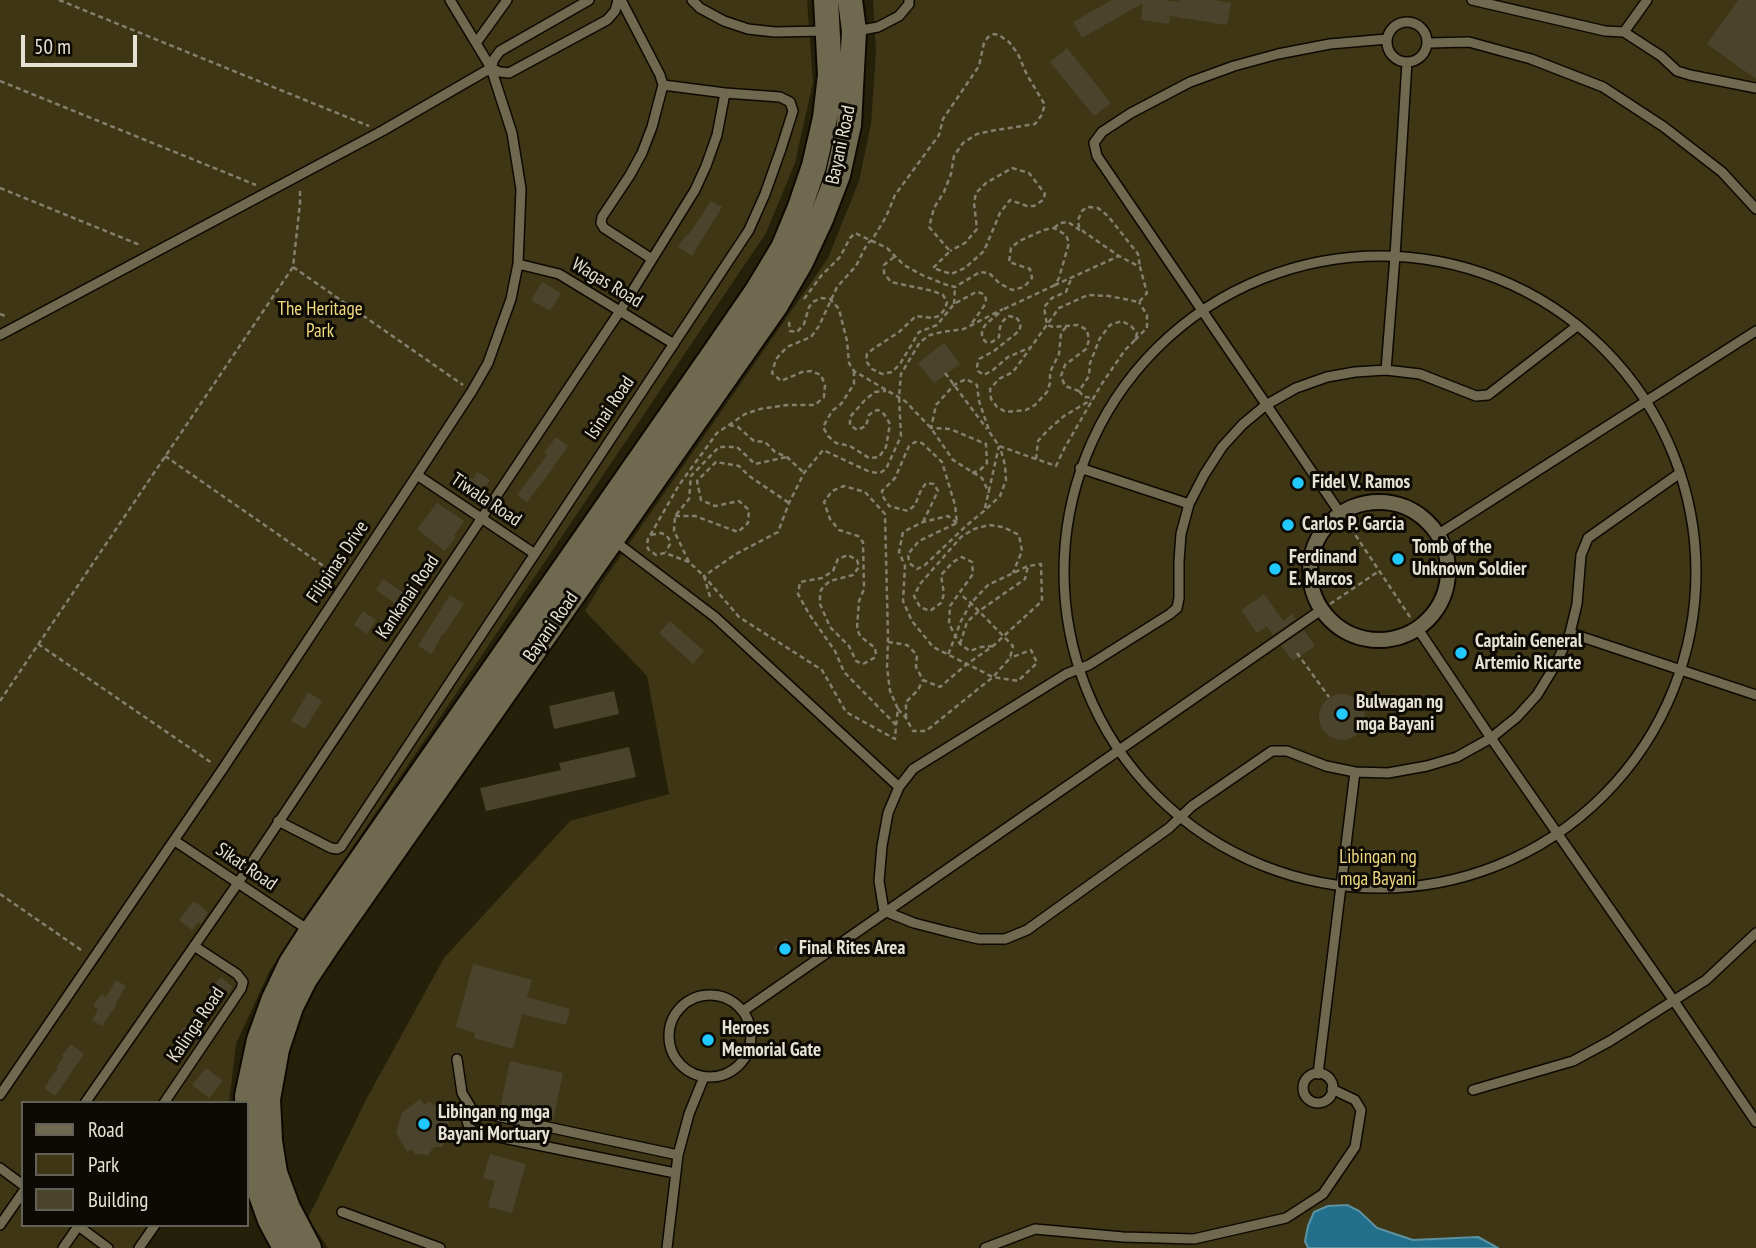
<!DOCTYPE html>
<html>
<head>
<meta charset="utf-8">
<style>
  body { margin:0 }
  #map { position:relative; width:1756px; height:1248px; overflow:hidden; background:#252009; font-family:"PT Sans Narrow",sans-serif }
  canvas { display:block }
  .legend { position:absolute; left:21px; top:1101px; width:228px; height:126px; box-sizing:border-box; background:#0c0a03; border:2px solid #636057; margin:0; padding:9px 12px; list-style:none; font-size:21px; color:#e5e2d4 }
  .legend li { display:flex; align-items:center; gap:14px; height:35px }
  .legend b { width:35px; border:2px solid #636057 }
  .scale { position:absolute; left:21px; top:35px; width:116px; height:32px; box-sizing:border-box; border:4px solid #e5e2d4; border-top:0; padding-left:9px; font-size:21px; line-height:24px; white-space:nowrap; color:#e5e2d4; -webkit-text-stroke:5px #0c0a03; paint-order:stroke }
</style>
</head>
<body>
<div id="map">
<canvas width="1756" height="1248"></canvas>
<ul class="legend">
<li><b style="height:9px;background:#6f6950"></b>Road</li>
<li><b style="height:19px;background:#3e3614"></b>Park</li>
<li><b style="height:19px;background:#4a442c"></b>Building</li>
</ul>
<div class="scale">50 m</div>
</div>
<script>
const ctx = document.querySelector('canvas').getContext('2d');
ctx.lineJoin = 'round';
function fillPath(path, color) { ctx.fillStyle = color; ctx.fill(path, 'evenodd'); }
const toPath = rows => new Path2D(rows.map(r => 'M' + r).join(''));
function stroke(path, color, width, dash) { ctx.strokeStyle = color; ctx.lineWidth = width; ctx.lineCap = dash ? 'butt' : 'round'; ctx.setLineDash(dash || []); ctx.stroke(path); }
function label(font, color, halo, rows, align = 'center') {
  ctx.font = font + ' "PT Sans Narrow",sans-serif'; ctx.lineWidth = 6; ctx.setLineDash([]); ctx.textBaseline = 'middle'; ctx.strokeStyle = halo; ctx.fillStyle = color; for (const [text, x, y, turn = 0] of rows) {
    ctx.save(); ctx.translate(x, y); ctx.rotate((+turn || 0) * Math.PI / 180); ctx.textAlign = isNaN(turn) ? turn : align; if (halo) ctx.strokeText(text, 0, 0); ctx.fillText(text, 0, 0); ctx.restore();
  }
}
fillPath(toPath([
  [0,0,807,0,813,82,795,163,766,233,270,970,236,1044,229,1103,23,1103,23,1225,161,1225,146,1248,0,1248],
  [873,0,1756,0,1756,1248,328,1248,308,1218,368,1096,444,958,570,821,669,794,647,676,585,611,601,584,828,258,859,181,871,124,876,52]
]), '#3e3614');
const water = toPath([
  [1347,1205,1359,1211,1377,1228,1413,1240,1478,1237,1498,1248,1308,1248,1305,1241,1308,1226,1314,1212,1328,1206,1347,1205]
]);
fillPath(water, '#216f8b');
stroke(water, '#5c92a1', 2);
fillPath(toPath([
  [1112,0,1163,0,1179,2,1179,0,1214,0,1231,3,1227,25,1170,16,1169,24,1141,20,1143,3,1082,38,1073,22],
  [1738,0,1756,0,1756,79,1707,44],
  [1067,48,1111,103,1094,116,1050,62],
  [710,201,722,207,692,256,678,247,686,235,687,236,702,215],
  [542,282,561,293,550,311,531,300],
  [944,343,960,364,934,383,918,363],
  [556,437,568,446,553,467,554,467,527,502,517,495,547,455,544,453],
  [457,470,473,479,477,472,490,480,477,501,452,484,452,479],
  [437,503,464,521,454,536,456,537,445,551,417,529],
  [383,579,414,600,406,611,376,590],
  [1264,594,1283,621,1292,614,1296,619,1273,635,1267,626,1257,633,1241,610],
  [450,595,464,604,444,634,443,633,432,654,418,646],
  [363,611,376,620,367,634,354,625],
  [670,621,704,651,693,664,659,633],
  [1304,630,1315,646,1293,661,1281,646],
  [614,691,619,714,554,729,549,706],
  [308,692,322,701,305,729,291,721],
  '1319 717a23 23 0 1 1 46 0a23 23 0 1 1-46 0Z',
  [629,747,636,777,486,811,480,788,561,770,559,763],
  [194,901,208,912,201,924,198,922,192,930,179,920],
  [786,938,796,951,784,960,774,947],
  [473,964,532,980,527,997,570,1009,566,1025,522,1014,513,1049,474,1038,475,1033,456,1027],
  [221,977,233,987,220,1004,207,994],
  [116,980,126,986,116,1003,117,1004,102,1026,92,1020,98,1010,93,1006,101,994,106,997],
  [184,1027,198,1038,187,1051,174,1041],
  [71,1044,84,1054,55,1096,44,1088,58,1068,56,1067,64,1057,62,1056],
  [510,1061,563,1073,553,1121,500,1109],
  [206,1068,223,1081,209,1098,192,1085],
  [420,1099,425,1105,428,1101,439,1108,441,1117,448,1119,450,1128,446,1140,442,1147,434,1147,428,1155,415,1154,412,1149,407,1152,396,1132,402,1113],
  [490,1154,526,1164,512,1213,488,1207,495,1181,483,1178]
]), '#4a442c');
const service = toPath([
  [621,0,660,75,663,85],
  [692,0,700,8,724,21,748,29,775,32,825,31],
  [1472,0,1605,31,1624,32,1661,56,1677,71,1690,75,1756,88],
  '1387 42a20 20 0 1 1 40 0a20 20 0 1 1-40 0Z',
  [856,31,878,27,899,16,909,4,909,0],
  [1624,32,1647,0],
  [476,43,507,0],
  [1428,43,1469,42,1531,59,1603,87,1664,127,1722,172,1756,209],
  [491,68,500,72,509,73,607,20,615,11,618,0],
  '1064 572a316 316 0 1 1 632 0a316 316 0 1 1-632 0Z',
  [652,259,604,228,601,223,602,217,630,175,642,153,652,127,663,85],
  [518,264,559,274,674,344],
  [1577,326,1488,395,1476,396,1420,374,1386,370,1355,372,1327,377,1296,388,1266,405,1243,424,1222,447,1204,475,1189,504,1181,534,1179,561,1179,598,1177,608,1170,614,1089,665,1066,674,913,769,899,787,888,813,882,846,879,881,884,911,914,923,949,932,979,939,1005,939,1027,930,1169,828,1192,806,1272,751,1287,751,1326,766,1355,772,1388,773,1427,766,1457,757,1491,738,1517,717,1537,695,1556,664,1570,633,1577,604,1581,555,1588,538,1680,473],
  [0,335,382,131,491,68,494,59,500,51,589,0],
  [1386,370,1395,256,1407,62],
  [1080,468,1189,504],
  [417,475,535,554],
  [1340,513,1097,156,1094,143,1102,132,1131,113,1190,82,1234,66,1278,54,1330,44,1387,39],
  [1437,535,1756,331],
  [612,539,715,617,899,787],
  [1418,629,1491,738,1674,1001,1756,1122],
  [1570,633,1756,695],
  [278,821,331,848,337,849,341,847,749,230,765,194,781,149,793,111,790,102,780,97,725,93,663,85],
  [175,841,310,931],
  '669 1036a41 41 0 1 1 82 0a41 41 0 1 1-82 0Z',
  [743,1011,1321,610],
  [457,1059,462,1093,473,1111],
  '1303 1088a15 15 0 1 1 30 0a15 15 0 1 1-30 0Z',
  [1318,1074,1355,772],
  [1473,1090,1573,1061,1610,1041,1706,980,1756,933],
  [0,1095,222,770,417,475,472,391,488,363,511,299,518,264,521,189,512,133,491,68,450,0],
  [85,1103,238,883,620,311,695,190,706,166,717,135,725,93],
  [164,1103,241,989,243,982,237,974,194,946],
  [0,1168,23,1185],
  [675,1173,474,1132,469,1127,467,1121,473,1111,678,1155],
  [342,1212,440,1248],
  [0,1225,23,1192],
  [77,1225,108,1248],
  [63,1248,79,1225],
  [139,1248,155,1225],
  [667,1248,678,1155,689,1114,704,1077],
  [985,1248,1035,1229,1123,1237,1194,1239,1286,1218,1323,1194,1355,1147,1361,1110,1355,1100,1332,1089]
]);
const pedestrian = toPath([
  '1310 571a69 69 0 1 1 138 0a69 69 0 1 1-138 0Z'
]);
const secondary = toPath([
  [285,1248,270,1220,256,1181,248,1144,247,1096,259,1040,273,1001,291,963,311,932,715,352,757,291,783,248,800,207,814,166,825,118,830,75,826,0],
  [309,1248,288,1208,275,1173,270,1141,268,1099,277,1049,291,1007,305,979,329,943,776,305,801,262,821,219,838,175,849,125,854,31,850,0]
]);
stroke(service, '#0e0900', 12);
stroke(pedestrian, '#0e0900', 18);
stroke(secondary, '#0e0900', 28);
stroke(toPath([
  [59,0,369,126],
  [0,81,256,185],
  [0,188,140,245],
  [1054,228,1060,223,1068,222,1081,231],
  [894,257,884,265,884,273,891,282,933,291,943,295,947,302,945,309,939,316,932,318,916,316,899,332,873,349,867,354,866,361,872,369,882,374,892,372,900,364,919,332,937,325,954,304,976,292,981,293,985,295,986,300,984,306,970,326],
  [293,267,463,385],
  [804,299,821,276,840,257,850,238,855,233,887,248,904,265,924,276,947,285,955,287,980,272,989,273,999,283,1012,290,1024,287,1032,278,1030,269,1009,262,1011,248,1019,241,1044,230,1054,228,1066,235,1069,243,1059,278,1055,285,1119,256],
  [954,304,955,287],
  [1004,309,1055,285],
  [999,313,986,324,982,330,982,338,986,342,992,342,999,337,1000,327,1003,321,1008,316,1016,317,1021,324,1019,331,994,351,979,359,977,366,978,371,984,375,993,370,1008,357,1029,348],
  [0,314,7,317],
  [789,322,790,331,797,332,804,324,809,307,813,302,821,298,830,299,839,309,847,341,849,363,854,371,905,401,931,428,953,460,982,478,989,493],
  [1066,327,1061,333,1059,354,1050,372,1050,383,1047,392,1035,405,1026,410,1006,412,997,407,991,399,990,389,999,379,1013,372,1059,308,1088,295,1109,296,1139,302,1147,293,1140,267,1119,256,1084,232,1079,227,1078,220,1082,211,1087,207,1098,208,1108,216,1138,254,1140,267],
  [1135,340,1147,328,1147,315,1139,302],
  [854,371,854,384,841,404,832,411,823,427,828,436,836,443,850,446,869,458,879,457,886,447,890,424,884,414,878,410,874,411,869,415,866,426,857,430,850,425,850,417,865,400,875,392,886,391],
  [945,373,987,429],
  [1079,391,1084,397,1094,398],
  [729,425,738,427,754,441,765,442,775,452,787,457,803,472],
  [165,456,338,576],
  [1036,459,1038,441,1048,430,1064,416,1091,400],
  [972,473,980,470,987,463,986,444,950,429,931,428,936,405,954,385,966,379,977,385,979,401,990,433,999,446,1056,466,1064,449,1101,385,1125,350,1135,340,1137,333,1131,326,1122,321,1110,325,1100,338,1090,363,1089,376,1079,391,1065,386,1061,376,1065,365,1086,349,1089,340,1087,330,1078,325,1053,327,1047,325,1044,307,1052,298,1066,292,1071,279],
  [985,508,999,446],
  [675,516,695,516,738,532,748,523,749,510,739,501,715,506,701,500,697,481,716,462,739,466,749,476,789,503],
  [1346,521,1412,620],
  [923,522,938,491,934,484,926,483,921,490,915,505,908,511,889,506,882,495,882,491,895,478,909,446,915,442,922,443,942,462,955,505,957,523,919,541,908,554,909,563,917,569,925,565,967,525,984,511,1000,496,1006,480,1005,465,1000,447],
  [957,523,948,516,923,522,903,532,899,552,905,566,903,601,912,621,933,647,993,677,1018,681,1037,663,1031,650,1010,658],
  [651,535,661,533,666,535,669,539,670,544,666,552],
  [689,562,665,553,656,555,648,549,647,544,648,539,679,485,717,433,745,414,760,409,787,405,815,405,824,397,825,385,821,375,811,371,802,372,781,381,772,373,776,359,787,347,811,337,819,326,837,287,856,266,867,244,872,240,886,217,895,195,939,135,943,119,979,66,984,43,988,37,994,34,999,35,1009,42,1018,54,1027,75,1045,105,1041,116,1035,124,996,130,977,134,963,143,954,156,951,174,944,192,934,208,929,227,950,251,933,268,951,274,965,268,984,251,1000,213,1010,200,1027,206,1034,206,1043,200,1045,194,1029,173,1012,168,986,183,976,193,974,203,977,229,965,243,950,251],
  [710,597,704,576,689,562,674,531,675,516,689,499,691,476,719,447,737,447,755,464,787,457],
  [1330,604,1379,571],
  [888,642,907,645,917,655,916,667,923,680,940,687,967,664,993,646,1042,601,1041,564,1028,566,988,585,971,603,961,621,948,655],
  [38,644,212,763],
  [960,644,967,622,979,611,1025,579,1028,566],
  [993,646,981,647,970,651,960,644,949,624,950,606,973,574,972,562,962,557,953,562,941,575,944,594,941,603,930,611,920,607,914,596,920,584,961,537,974,529,989,525,1003,527,1019,535,1022,551,1013,573],
  [1297,653,1329,697],
  [0,701,293,267,300,203,300,189],
  [898,709,906,718,913,731,926,731,993,677,1010,658,1013,646,971,603,960,594],
  [906,718,906,702,918,690,923,680],
  [896,725,844,672,835,651,809,614,798,594,800,582,822,578,833,571,838,559,848,555,857,560,859,567,853,575,830,581,823,587,820,592,820,604,830,627,849,646,856,661,863,664,874,658,876,655,875,648,860,636,857,628,859,601,864,589,863,542,858,536,839,530,830,519,824,502,832,491,844,486,865,492,885,514,888,638,887,667,890,691,898,709,896,725,895,739,846,712,822,670,739,617,704,576,736,554,778,532,789,503,804,473,823,450,870,472,880,473,886,469,901,436,899,397,901,374,920,342,930,335,942,332,964,329,1003,309],
  [0,894,84,952]
]), '#84806e', 2.5, [5, 3.5]);
stroke(service, '#6f6950', 9);
stroke(pedestrian, '#6f6950', 14);
stroke(secondary, '#6f6950', 24);
for (const [x, y, r, color] of [
  [1298,483,7,"#22c9fe"],
  [1288,525,7,"#22c9fe"],
  [1398,559,7,"#22c9fe"],
  [1275,569,7,"#22c9fe"],
  [1461,653,7,"#22c9fe"],
  [1342,714,7,"#22c9fe"],
  [785,949,7,"#22c9fe"],
  [708,1040,7,"#22c9fe"],
  [424,1124,7,"#22c9fe"]
]) { const dot = new Path2D(); dot.arc(x, y, r, 0, 2 * Math.PI); ctx.fillStyle = color; ctx.fill(dot); stroke(dot, '#0c0a03', 2.5); }
label('19px', '#e5e2d4', '#0c0a03', [
  ["Bayani Road",841,145,-78],
  ["Wagas Road",607,283,31],
  ["Isinai Road",610,408,-56],
  ["Tiwala Road",486,500,34],
  ["Filipinas Drive",338,562,-56],
  ["Kankanai Road",408,597,-56],
  ["Bayani Road",551,627,-55],
  ["Sikat Road",246,867,34],
  ["Kalinga Road",196,1025,-56]
]);
label('19px', '#f2db7f', '#0c0a03', [
  ["The Heritage",320,310],
  ["Park",320,332],
  ["Libingan ng",1378,858],
  ["mga Bayani",1378,880]
]);
label('bold 19px', '#e5e2d4', '#0c0a03', [
  ["Fidel V. Ramos",1312,483],
  ["Carlos P. Garcia",1302,525],
  ["Tomb of the",1412,548],
  ["Unknown Soldier",1412,570],
  ["Ferdinand",1289,558],
  ["E. Marcos",1289,580],
  ["Captain General",1475,642],
  ["Artemio Ricarte",1475,664],
  ["Bulwagan ng",1356,703],
  ["mga Bayani",1356,725],
  ["Final Rites Area",799,949],
  ["Heroes",722,1029],
  ["Memorial Gate",722,1051],
  ["Libingan ng mga",438,1113],
  ["Bayani Mortuary",438,1135]
], 'left');
</script>
</body>
</html>
